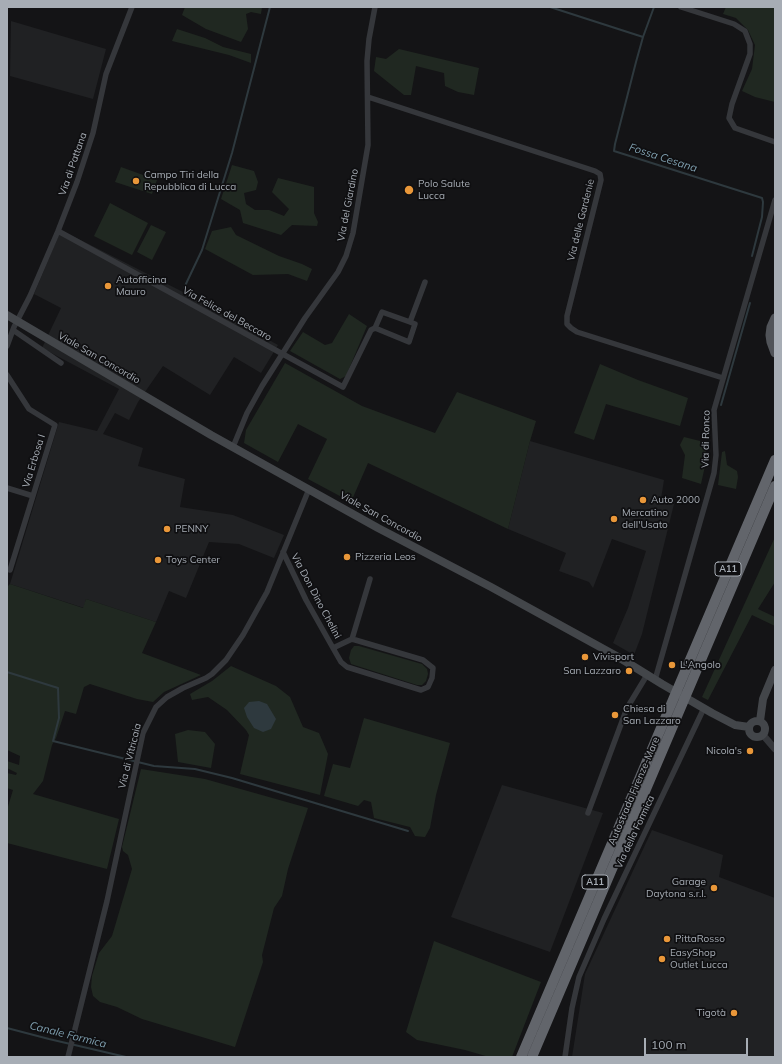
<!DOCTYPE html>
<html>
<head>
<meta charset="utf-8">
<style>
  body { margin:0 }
  #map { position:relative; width:782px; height:1064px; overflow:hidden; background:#141416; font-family:Mulish,sans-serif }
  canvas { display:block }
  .frame { position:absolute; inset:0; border:8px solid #a7adb5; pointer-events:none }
  .scale { position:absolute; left:644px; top:1038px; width:104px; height:18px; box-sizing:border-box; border:2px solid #a7adb5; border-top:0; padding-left:5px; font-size:12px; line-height:14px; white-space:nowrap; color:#a7adb5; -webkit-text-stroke:3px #0f0f11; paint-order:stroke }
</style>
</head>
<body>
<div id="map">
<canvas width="782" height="1064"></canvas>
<div class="frame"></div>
<div class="scale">100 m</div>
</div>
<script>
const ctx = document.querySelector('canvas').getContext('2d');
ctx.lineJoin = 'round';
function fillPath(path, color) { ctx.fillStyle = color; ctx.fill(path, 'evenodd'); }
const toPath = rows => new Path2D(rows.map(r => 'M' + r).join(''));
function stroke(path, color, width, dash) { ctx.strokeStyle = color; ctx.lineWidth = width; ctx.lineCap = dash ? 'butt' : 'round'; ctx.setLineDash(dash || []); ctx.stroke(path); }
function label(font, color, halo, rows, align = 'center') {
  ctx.font = font + ' Mulish,sans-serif'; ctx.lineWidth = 3.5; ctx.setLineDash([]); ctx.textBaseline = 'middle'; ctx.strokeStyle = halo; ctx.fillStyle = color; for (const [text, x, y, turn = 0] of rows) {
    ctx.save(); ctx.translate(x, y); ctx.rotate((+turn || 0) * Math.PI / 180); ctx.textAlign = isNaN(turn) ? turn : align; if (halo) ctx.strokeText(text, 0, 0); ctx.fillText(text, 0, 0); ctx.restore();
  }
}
fillPath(toPath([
  [11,21,106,49,93,99,10,76],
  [61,230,183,292,278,345,261,373,234,357,210,395,163,366,138,402,129,420,115,413,103,434,143,448,138,466,185,479,180,507,233,515,284,535,274,558,239,544,209,542,186,598,169,591,156,622,86,599,84,608,10,584,59,422,97,431,119,389,42,348,61,308,34,294],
  [530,441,664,480,661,499,674,504,642,634,634,655,613,643,628,608,646,551,612,539,593,588,589,582,559,571,566,553,508,529],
  [502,785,603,813,550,952,451,917],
  [652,830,723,855,719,877,775,898,775,1057,572,1057,585,974]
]), '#202123');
fillPath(toPath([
  [185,7,262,7,261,14,251,12,246,14,248,29,241,42,206,29,182,15],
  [726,7,775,7,775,102,755,97,742,91,752,69,755,45,748,30,736,18,723,14],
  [177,29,205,38,223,47,251,54,251,63,229,55,172,41],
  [399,49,479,68,474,95,458,92,445,86,444,73,416,66,411,95,404,95,374,71,376,57,386,59],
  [232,165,254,171,258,182,256,190,244,193,246,204,255,210,269,210,284,216,289,209,272,192,278,178,314,187,314,213,318,222,317,226,292,225,281,235,243,223,240,210,221,199],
  [121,167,157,180,152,194,115,182],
  [110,203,148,223,132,255,94,236],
  [151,225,166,232,152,260,137,252],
  [231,227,236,235,279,256,302,264,312,269,307,281,288,274,253,275,205,249,212,231],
  [349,314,367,326,346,376,340,379,290,351,303,332,325,345,332,343],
  [285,363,362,406,435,433,457,392,536,421,530,441,508,529,368,463,351,502,308,479,327,439,298,424,278,462,244,443,246,430],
  [600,364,638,380,688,398,680,426,606,404,594,440,574,433],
  [684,437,700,441,706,449,705,466,701,484,682,478,685,455,680,445],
  [725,451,727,465,737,471,738,477,736,489,718,485,722,452],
  [775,537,775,582,758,609,775,617,775,626,752,615,708,700,702,697],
  [10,584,83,608,86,599,156,622,142,653,201,675,164,692,153,702,137,699,90,684,84,687,76,714,65,711,56,738,52,745,43,781,33,794,119,819,107,869,7,843,7,810,13,790,7,788,7,773,16,775,17,773,7,768,7,761,19,765,20,756,7,750,7,587],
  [354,646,359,646,422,664,427,669,428,674,426,681,422,685,417,685,351,664,349,658,351,650],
  [231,666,276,686,290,697,303,727,319,733,328,754,320,795,240,774,249,735,246,730,227,710,208,697,192,700,190,694,212,681],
  [364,718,450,743,436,795,430,828,425,837,415,836,410,827,374,818,371,802,364,800,358,806,324,796,333,764,350,768],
  [188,730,205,732,215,744,211,768,178,762,175,734],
  [141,769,205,779,308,808,288,869,282,896,274,908,262,955,263,962,235,1047,142,1019,117,1007,100,1002,93,996,91,987,92,976,99,953,112,936,132,869,128,855,123,851,122,847],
  [434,941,541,982,512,1057,489,1057,465,1050,417,1040,406,1032]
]), '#202821');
fillPath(toPath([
  [259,701,267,704,276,719,271,729,263,732,254,728,247,717,244,708,249,702]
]), '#2e393e');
stroke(toPath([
  [550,7,643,37],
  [654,7,643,37,636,62,615,144,614,151,762,198,763,202,762,217,752,256],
  [184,288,202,250,232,153,270,7],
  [721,405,750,303],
  [7,672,58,688,59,718,53,741,154,766,195,769,232,778,408,831],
  [7,1028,49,1039,126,1057]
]), '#2e393e', 2);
stroke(toPath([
  [681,7,734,24,745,31,750,44,750,54,732,104,729,118,735,128,775,142],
  [368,97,595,171,600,174,601,180,567,316,567,324,571,328,577,332,723,378],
  [58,231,343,387,371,330,375,328,382,312,410,322,425,282],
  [375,328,409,342,415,324,410,322],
  [13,330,61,363],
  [7,346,14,327,30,296,58,231,77,182,93,133,106,74,132,7],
  [7,375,29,409,55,425,10,570],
  [233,447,247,413,262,386,305,318,338,272,346,256,353,233,368,145,367,61,369,39,375,7],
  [7,488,33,496],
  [283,552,306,600,333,648,341,662,347,667,421,690,428,687,432,678,433,668,423,660,352,639,333,648],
  [352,639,370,579],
  [655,680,714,473,716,455,714,410,775,200],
  [588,813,627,708,647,675],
  [68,1057,107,901,143,733,156,707,167,697,183,688,206,678,212,674,226,660,243,635,267,592,309,489],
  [565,1057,572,1008,579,977,604,919,704,708]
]), '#35373b', 5.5);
stroke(toPath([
  [763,735,775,749]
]), '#35373b', 7);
stroke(toPath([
  [7,315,211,435,378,528,491,587,620,658,662,684,712,713,735,725,749,727],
  '749 729a8 8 0 1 1 16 0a8 8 0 1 1-16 0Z',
  [760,721,763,699,775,670]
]), '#43464a', 8);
stroke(toPath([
  [775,318,771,327,770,335,771,342,775,353]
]), '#515459', 9);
stroke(toPath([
  [521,1057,775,460],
  [532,1057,775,486]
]), '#62656b', 10);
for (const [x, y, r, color] of [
  [136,181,4,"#e99739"],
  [409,190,5,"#e99739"],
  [108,286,4,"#e99739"],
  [643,500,4,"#e99739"],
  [614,519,4,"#e99739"],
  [167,529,4,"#e99739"],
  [347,557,4,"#e99739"],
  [158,560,4,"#e99739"],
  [585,657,4,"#e99739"],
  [672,665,4,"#e99739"],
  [629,671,4,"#e99739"],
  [615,715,4,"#e99739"],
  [750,751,4,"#e99739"],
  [714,888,4,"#e99739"],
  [667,939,4,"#e99739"],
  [662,959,4,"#e99739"],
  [734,1013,4,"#e99739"]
]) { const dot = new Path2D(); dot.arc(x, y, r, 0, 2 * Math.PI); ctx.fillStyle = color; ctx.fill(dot); stroke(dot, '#0f0f11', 1.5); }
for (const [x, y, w] of [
  [728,569,26],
  [595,882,26]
]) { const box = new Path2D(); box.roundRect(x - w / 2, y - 7, w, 14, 3); ctx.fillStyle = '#0f0f11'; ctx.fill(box); stroke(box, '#a7adb5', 1); }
label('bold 9px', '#a7adb5', null, [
  ["A11",728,569],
  ["A11",595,882]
]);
label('10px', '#a7adb5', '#0f0f11', [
  ["Via di Pattana",73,164,-71],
  ["Via del Giardino",348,205,-79],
  ["Via delle Gardenie",581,220,-76],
  ["Via Felice del Beccaro",227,314,29],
  ["Viale San Concordio",99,358,30],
  ["Via di Ronco",706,439,-89],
  ["Via Erbosa I",34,461,-73],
  ["Viale San Concordio",381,517,29],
  ["Via Don Dino Chelini",316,596,62],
  ["Via di Vitricaia",130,756,-76],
  ["Autostrada Firenze-Mare",634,791,-67],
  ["Via della Formica",635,832,-65]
]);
label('10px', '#a7adb5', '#0f0f11', [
  ["Campo Tiri della",144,175],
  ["Repubblica di Lucca",144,187],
  ["Polo Salute",418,184],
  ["Lucca",418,196],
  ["Autofficina",116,280],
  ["Mauro",116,292],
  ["Auto 2000",651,500],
  ["Mercatino",622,513],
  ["dell'Usato",622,525],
  ["PENNY",175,529],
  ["Pizzeria Leos",355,557],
  ["Toys Center",166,560],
  ["Vivisport",593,657],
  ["L'Angolo",680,665],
  ["San Lazzaro",621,671,"right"],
  ["Chiesa di",623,709],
  ["San Lazzaro",623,721],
  ["Nicola's",742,751,"right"],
  ["Garage",706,882,"right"],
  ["Daytona s.r.l.",706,894,"right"],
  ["PittaRosso",675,939],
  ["EasyShop",670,953],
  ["Outlet Lucca",670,965],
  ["Tigotà",726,1013,"right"]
], 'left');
label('italic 11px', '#7f9faf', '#0f0f11', [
  ["Fossa Cesana",663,158,18],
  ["Canale Formica",68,1035,14]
]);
</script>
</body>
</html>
